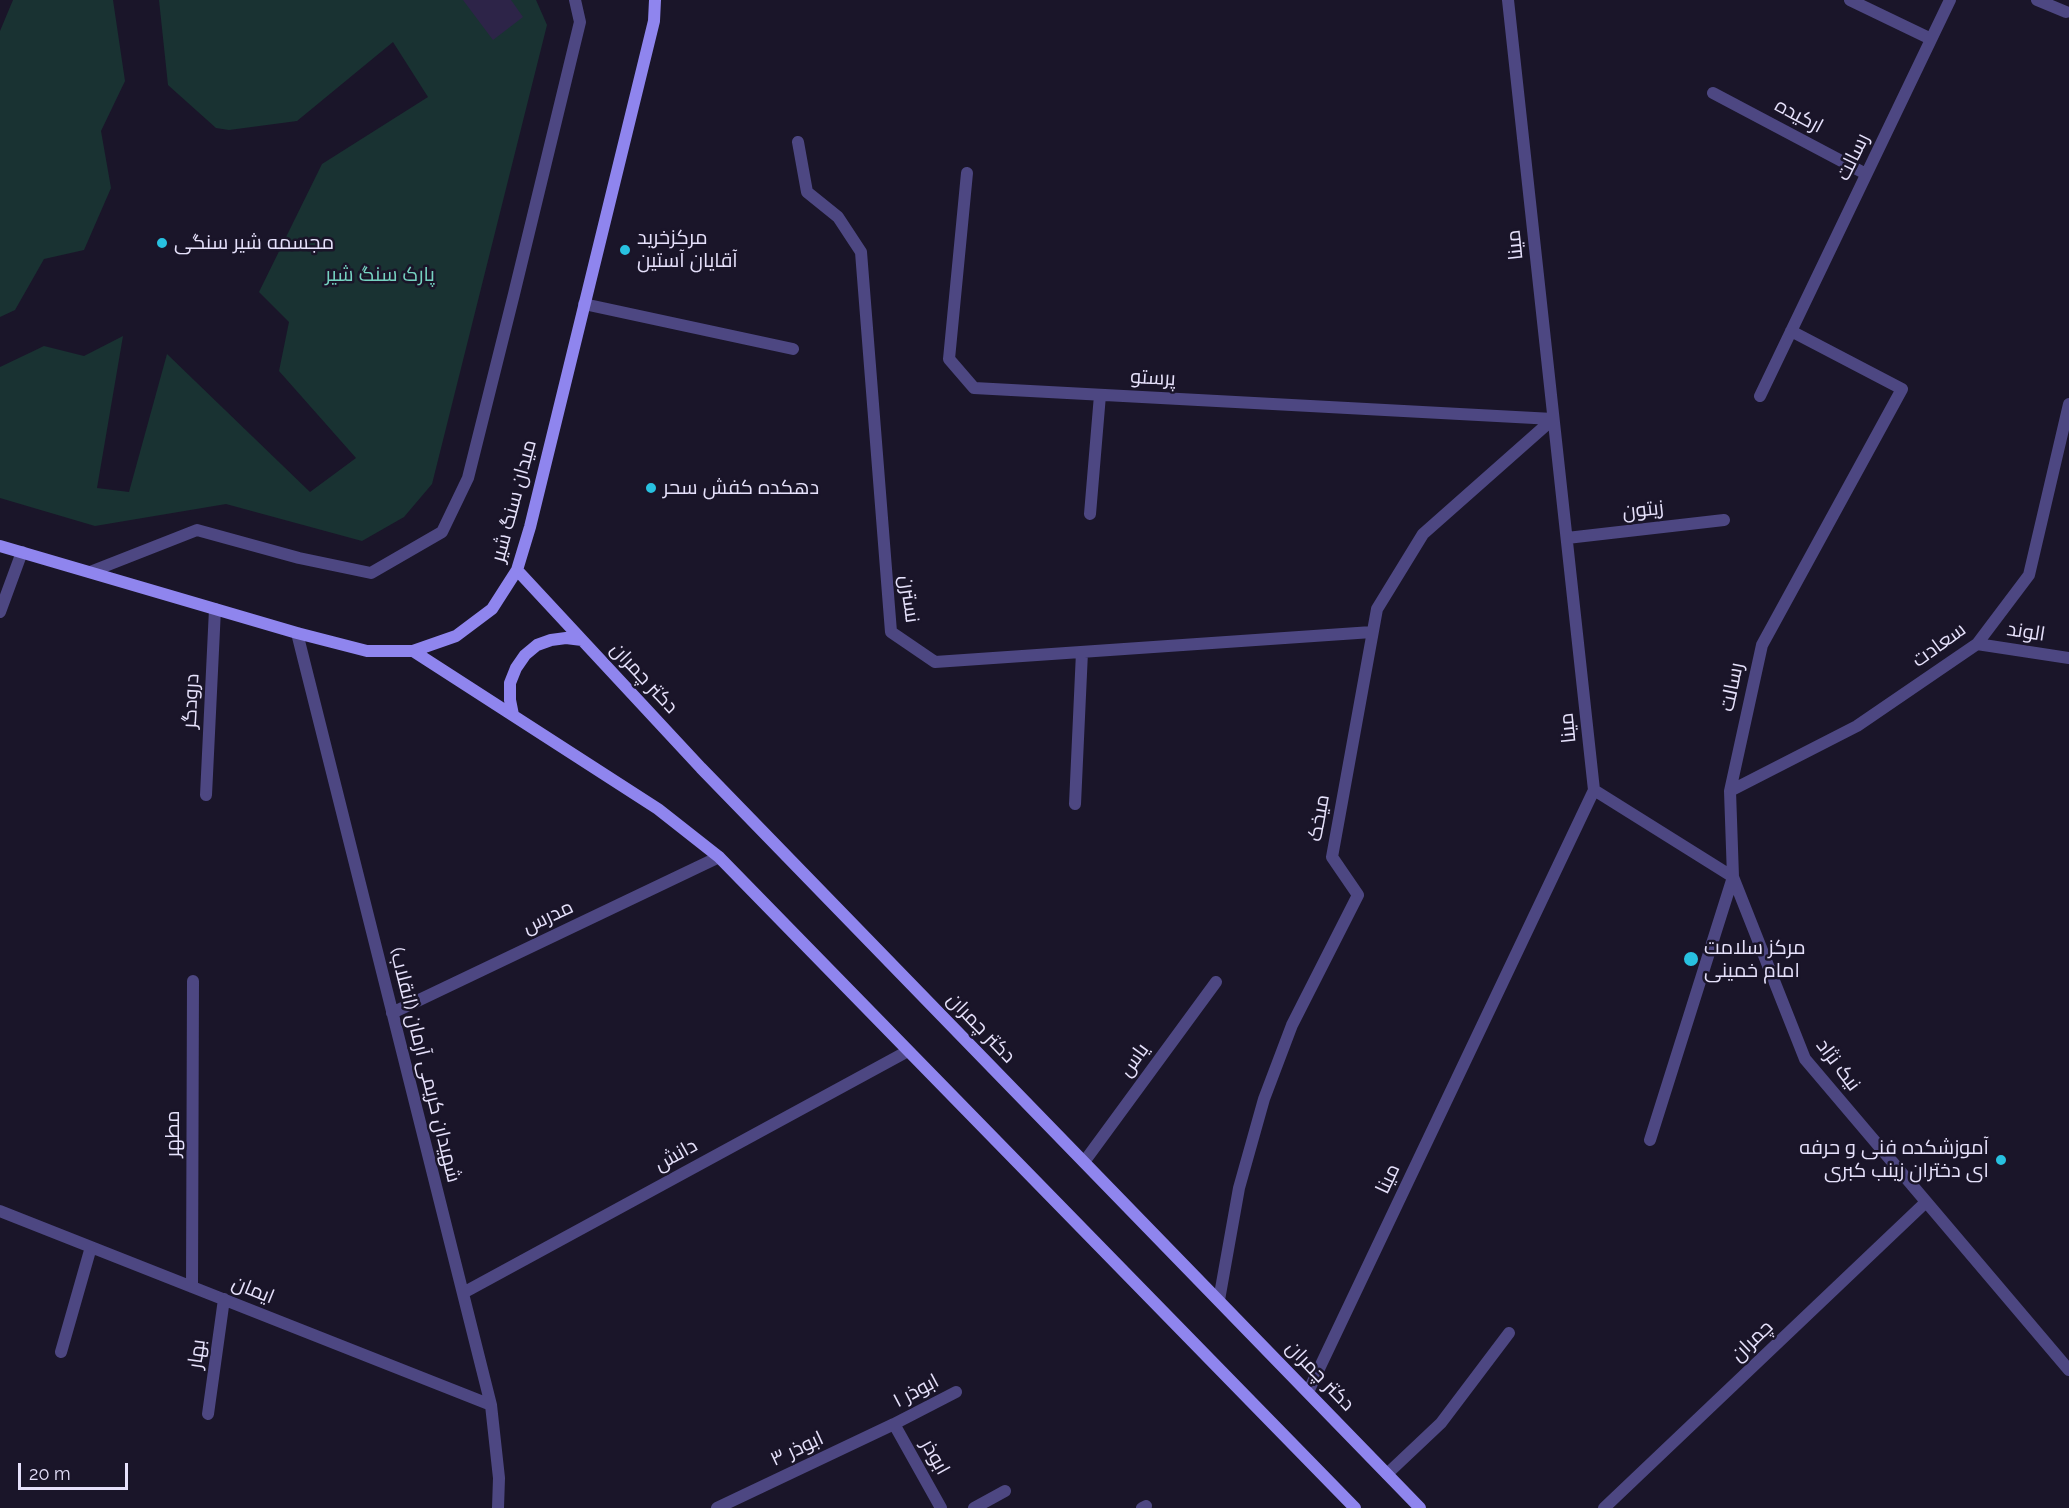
<!DOCTYPE html>
<html>
<head>
<meta charset="utf-8">
<style>
  body { margin:0 }
  #map { position:relative; width:2069px; height:1508px; overflow:hidden; background:#1a1529; font-family:Raleway,sans-serif }
  canvas { display:block }
  .scale { position:absolute; left:18px; top:1463px; width:110px; height:27px; box-sizing:border-box; border:3px solid #e6e1fb; border-top:0; padding-left:8px; font-size:18px; line-height:21px; white-space:nowrap; color:#e6e1fb; -webkit-text-stroke:4px #1a1529; paint-order:stroke }
</style>
</head>
<body>
<div id="map">
<canvas width="2069" height="1508"></canvas>
<div class="scale">20 m</div>
</div>
<script>
const ctx = document.querySelector('canvas').getContext('2d');
ctx.lineJoin = 'round';
function fillPath(path, color) { ctx.fillStyle = color; ctx.fill(path, 'evenodd'); }
const toPath = rows => new Path2D(rows.map(r => 'M' + r).join(''));
function stroke(path, color, width, dash) { ctx.strokeStyle = color; ctx.lineWidth = width; ctx.lineCap = dash ? 'butt' : 'round'; ctx.setLineDash(dash || []); ctx.stroke(path); }
function label(font, color, halo, rows, align = 'center') {
  ctx.font = font + ' Raleway,Cairo,sans-serif'; ctx.lineWidth = 5; ctx.setLineDash([]); ctx.textBaseline = 'middle'; ctx.strokeStyle = halo; ctx.fillStyle = color; for (const [text, x, y, turn = 0] of rows) {
    ctx.save(); ctx.translate(x, y); ctx.rotate((+turn || 0) * Math.PI / 180); ctx.textAlign = isNaN(turn) ? turn : align; if (halo) ctx.strokeText(text, 0, 0); ctx.fillText(text, 0, 0); ctx.restore();
  }
}
fillPath(toPath([
  [13,0,113,0,125,81,101,131,111,188,84,250,44,259,15,310,0,317,0,31],
  [159,0,536,0,547,25,432,484,404,517,362,541,226,504,95,526,0,498,0,367,44,346,84,356,123,336,97,488,129,492,167,354,310,492,356,458,279,371,289,322,259,292,322,164,428,97,393,42,297,121,229,130,216,128,168,85]
]), '#193232');
fillPath(toPath([
  [463,0,511,0,523,17,493,40]
]), '#2d2448');
stroke(toPath([
  [90,572,197,530,299,558,371,573,442,532,468,478,514,294,580,22,575,0]
]), '#4d4782', 12);
stroke(toPath([
  [1850,0,1931,39],
  [2037,0,2066,12],
  [1713,93,1866,174],
  [798,142,807,192,838,217,861,252,891,632,935,662,1372,632],
  [967,173,949,359,974,388,1553,419],
  [584,304,793,349],
  [1760,396,1950,0],
  [1090,514,1100,395],
  [1567,538,1724,520],
  [0,612,22,552],
  [297,633,491,1405,499,1478,498,1508],
  [1977,644,2069,658],
  [1594,790,1733,877,1805,1059,2069,1370],
  [1730,791,1857,726,1977,644,2029,575,2069,404],
  [206,795,215,609],
  [1075,804,1082,652],
  [392,1013,719,857],
  [1650,1140,1733,877,1730,791,1762,645,1902,389,1791,331],
  [1084,1162,1216,982],
  [0,1211,491,1405],
  [192,1287,193,981],
  [463,1293,908,1051],
  [1219,1300,1239,1188,1264,1099,1292,1025,1358,895,1332,857,1377,609,1423,534,1553,419],
  [61,1352,91,1247],
  [1308,1392,1594,790,1508,0],
  [208,1414,224,1299],
  [894,1424,941,1508],
  [1387,1474,1441,1423,1509,1333],
  [717,1508,894,1424,956,1392],
  [974,1508,1005,1491],
  [1142,1508,1146,1506],
  [1604,1508,1926,1202]
]), '#4d4782', 12);
stroke(toPath([
  [0,546,297,633,367,651,413,651,456,636,492,609,517,570,530,527,654,21,655,0],
  [517,570,701,768,1420,1508],
  [413,651,658,809,719,857,1355,1508],
  [513,715,510,700,510,683,516,668,525,655,537,645,551,640,566,638,582,640]
]), '#8f85ee', 12);
for (const [x, y, r, color] of [
  [162,243,6,"#28c1e0"],
  [625,250,6,"#28c1e0"],
  [651,488,6,"#28c1e0"],
  [1691,959,8,"#28c1e0"],
  [2001,1160,6,"#28c1e0"]
]) { const dot = new Path2D(); dot.arc(x, y, r, 0, 2 * Math.PI); ctx.fillStyle = color; ctx.fill(dot); stroke(dot, '#1a1529', 2); }
label('20px', '#e6e1fb', '#1a1529', [
  ["ارکیده",1799,116,28],
  ["رسالت",1853,157,-64],
  ["مینا",1515,245,-96],
  ["پرستو",1153,378,3],
  ["میدان سنگ شیر",514,501,-75],
  ["زیتون",1643,510,-6],
  ["نسترن",909,599,82],
  ["الوند",2026,632,9],
  ["سعادت",1939,645,-36],
  ["دکتر چمران",644,678,47],
  ["رسالت",1732,687,-78],
  ["درودگر",191,701,-87],
  ["مینا",1568,728,-96],
  ["میخک",1319,818,-80],
  ["مدرس",548,917,-25],
  ["دکتر چمران",981,1028,46],
  ["یاس",1134,1060,-54],
  ["شهیدان کریمی آرمان (انقلاب)",425,1065,76],
  ["نیک نژاد",1838,1065,53],
  ["مطهر",173,1134,-90],
  ["دانش",676,1155,-29],
  ["مینا",1388,1179,-65],
  ["ایمان",253,1290,22],
  ["چمران",1752,1341,-44],
  ["بهار",197,1354,-82],
  ["دکتر چمران",1320,1376,46],
  ["ابوذر ۱",916,1391,-28],
  ["ابوذر ۳",797,1449,-25],
  ["ابوذر",935,1457,61]
]);
label('20px', '#e6e1fb', '#1a1529', [
  ["مرکزخرید",637,238],
  ["آقایان آستین",637,261],
  ["مجسمه شیر سنگی",174,243],
  ["دهکده کفش سحر",663,488],
  ["مرکز سلامت",1704,948],
  ["امام خمینی",1704,971],
  ["آموزشکده فنی و حرفه",1989,1148,"right"],
  ["ای دختران زینب کبری",1989,1171,"right"]
], 'left');
label('20px', '#76d2c1', '#1a1529', [
  ["پارک سنگ شیر",380,275]
]);
</script>
</body>
</html>
